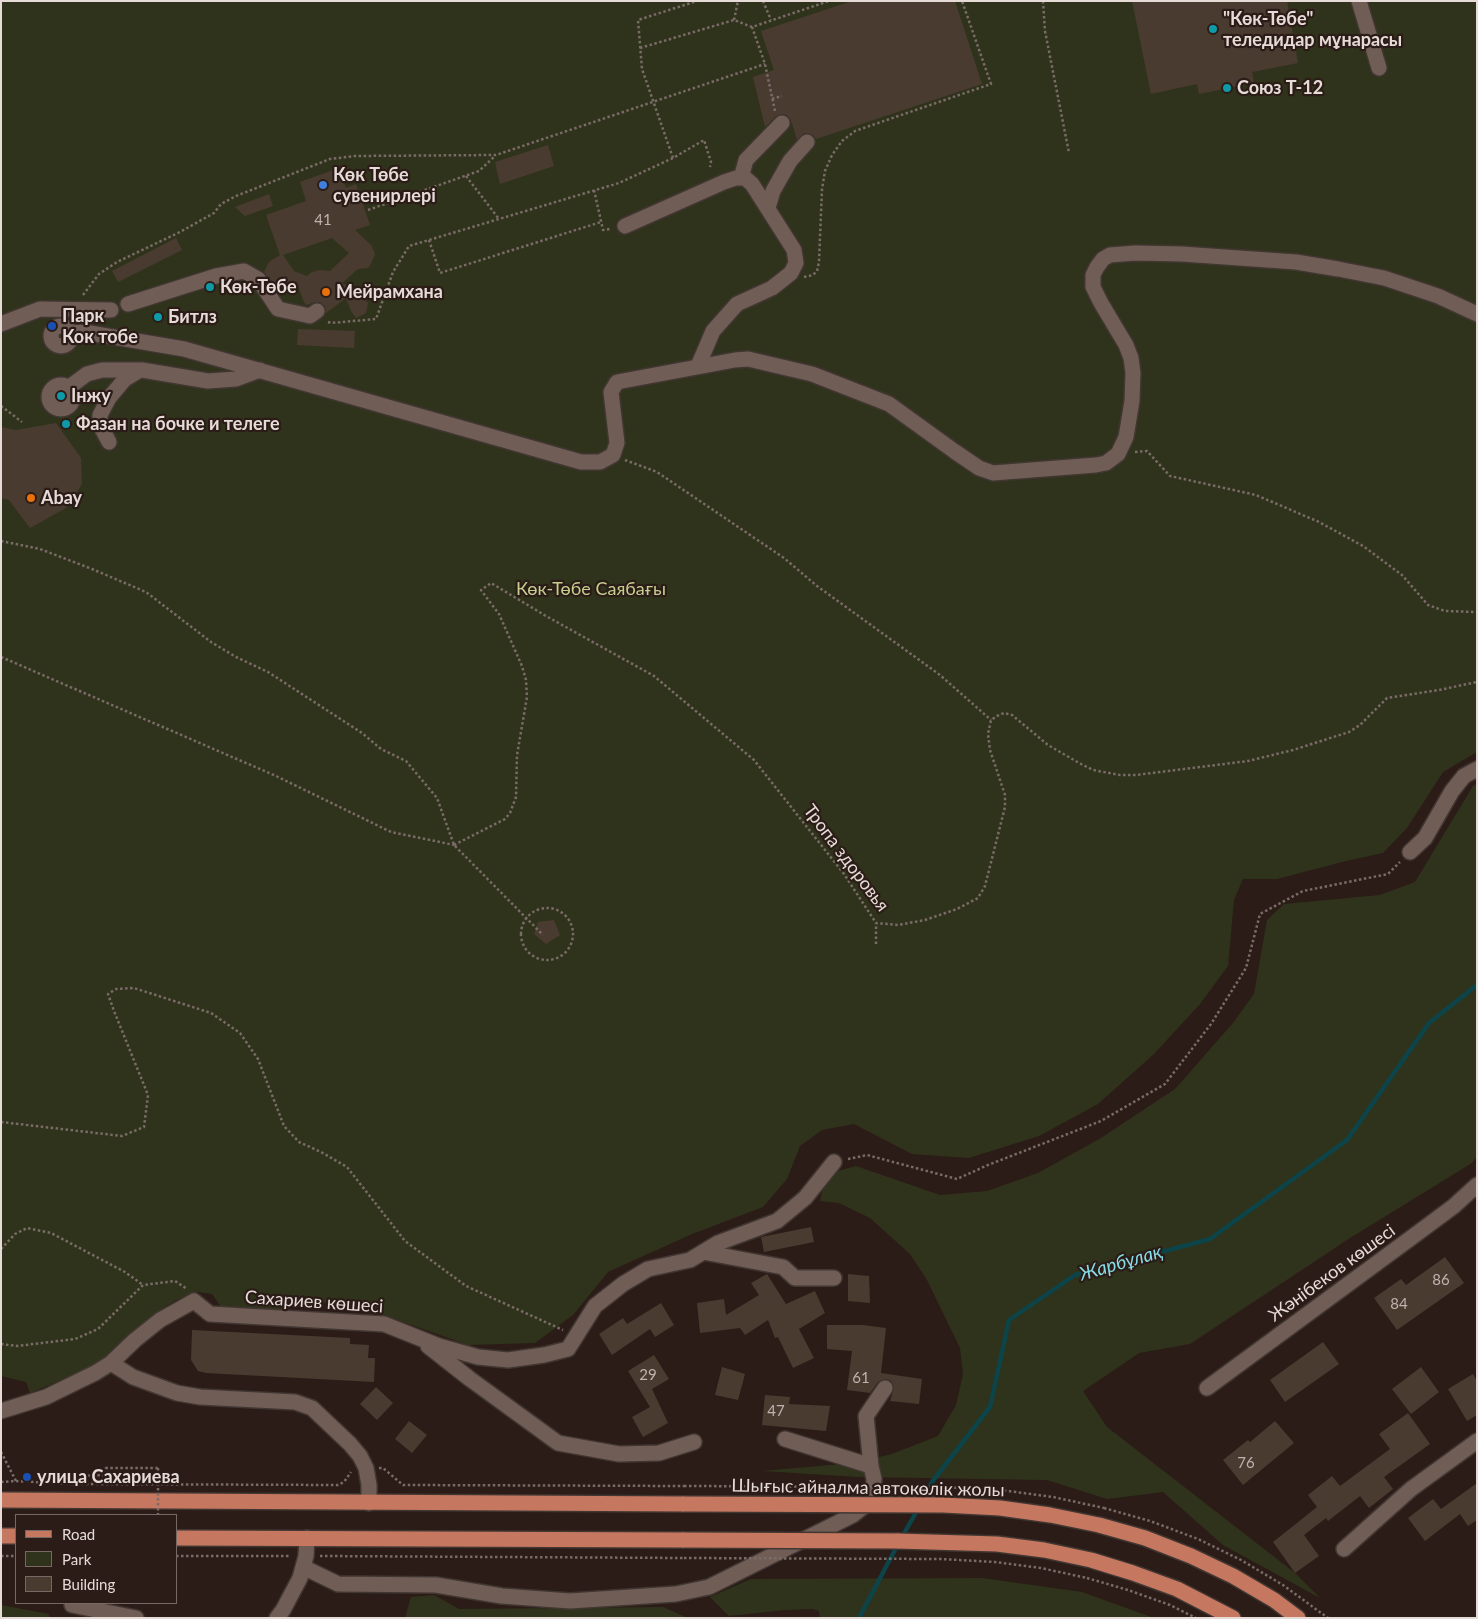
<!DOCTYPE html>
<html>
<head>
<meta charset="utf-8">
<style>
  body { margin:0 }
  #map { position:relative; width:1478px; height:1619px; overflow:hidden; background:#2b1c17; font-family:Lato,sans-serif }
  canvas { display:block }
  .frame { position:absolute; inset:0; border:2px solid #e6dbd7; pointer-events:none }
  .legend { position:absolute; left:15px; top:1514px; width:162px; height:90px; box-sizing:border-box; background:#2b1c17; border:1px solid #766864; margin:0; padding:6px 9px; list-style:none; font-size:15px; color:#e6dbd7 }
  .legend li { display:flex; align-items:center; gap:10px; height:25px }
  .legend b { width:25px; border:1px solid #766864 }
</style>
</head>
<body>
<div id="map">
<canvas width="1478" height="1619"></canvas>
<div class="frame"></div>
<ul class="legend">
<li><b style="height:6px;background:#c5775f"></b>Road</li>
<li><b style="height:14px;background:#30331b"></b>Park</li>
<li><b style="height:14px;background:#4a3b31"></b>Building</li>
</ul>
</div>
<script>
const ctx = document.querySelector('canvas').getContext('2d');
ctx.lineJoin = 'round';
function fillPath(path, color) { ctx.fillStyle = color; ctx.fill(path, 'evenodd'); }
const toPath = rows => new Path2D(rows.map(r => 'M' + r).join(''));
function stroke(path, color, width, dash) { ctx.strokeStyle = color; ctx.lineWidth = width; ctx.lineCap = dash ? 'butt' : 'round'; ctx.setLineDash(dash || []); ctx.stroke(path); }
function label(font, color, halo, rows, align = 'center') {
  ctx.font = font + ' Lato,sans-serif'; ctx.lineWidth = 4.5; ctx.setLineDash([]); ctx.textBaseline = 'middle'; ctx.strokeStyle = halo; ctx.fillStyle = color; for (const [text, x, y, turn = 0] of rows) {
    ctx.save(); ctx.translate(x, y); ctx.rotate((+turn || 0) * Math.PI / 180); ctx.textAlign = isNaN(turn) ? turn : align; if (halo) ctx.strokeText(text, 0, 0); ctx.fillText(text, 0, 0); ctx.restore();
  }
}
fillPath(toPath([
  [1,1,1477,1,1477,752,1443,772,1407,828,1383,853,1346,861,1277,879,1243,879,1234,900,1228,966,1200,1004,1154,1054,1098,1104,1039,1136,969,1158,912,1154,854,1124,822,1130,800,1146,787,1179,763,1207,692,1234,608,1272,573,1315,535,1343,468,1345,364,1308,322,1302,255,1314,238,1313,221,1307,212,1294,198,1292,176,1300,151,1316,97,1365,30,1393,26,1382,1,1376],
  [1477,784,1477,1156,1472,1163,1350,1238,1190,1344,1139,1353,1083,1391,1107,1427,1295,1573,1320,1598,1223,1545,1163,1492,1107,1499,1047,1480,858,1477,762,1471,854,1463,892,1454,938,1436,956,1405,963,1374,960,1348,927,1280,910,1254,870,1218,839,1203,820,1201,824,1183,834,1172,856,1166,940,1195,987,1191,1038,1173,1101,1138,1175,1089,1233,1023,1254,994,1267,920,1284,904,1380,895,1415,882,1473,786],
  [982,1578,1082,1592,1154,1618,820,1618,819,1611,813,1609,785,1610,729,1616,710,1597,751,1579],
  [434,1595,459,1609,663,1607,688,1618,405,1618,411,1597],
  [1,1605,49,1614,49,1618,1,1618]
]), '#30331b');
stroke(toPath([
  [921,1502,932,1482,990,1407,1009,1320,1075,1275,1210,1239,1347,1140,1429,1023,1477,985],
  [902,1537,918,1509],
  [859,1618,898,1544]
]), '#0c4449', 4.5);
fillPath(toPath([
  [852,1,955,1,982,84,816,139,813,135,808,133,804,133,797,140,791,120,788,116,784,114,776,116,765,127,753,77,774,70,761,31],
  [1132,1,1287,1,1298,63,1252,72,1254,83,1199,94,1197,84,1151,94],
  [548,145,554,166,500,184,495,162],
  [339,168,346,188,356,184,370,225,355,230,371,245,375,254,371,264,368,268,358,269,342,283,359,292,368,303,366,313,356,318,351,311,346,298,326,313,325,306,320,302,316,302,306,305,303,300,297,282,281,288,275,288,264,272,269,262,280,255,266,215,306,201,300,182],
  [332,238,349,253,330,271,319,270,312,272,307,276,294,271,283,255],
  [269,194,273,206,245,216,235,207],
  [176,238,182,250,118,282,112,271],
  [298,329,355,331,354,348,297,345],
  [56,423,81,458,82,484,66,508,30,528,9,500,1,498,1,427,16,430],
  [554,920,560,935,546,944,534,934,538,922],
  [811,1227,814,1242,764,1252,761,1237],
  [1445,1257,1464,1283,1397,1330,1374,1298,1401,1279,1406,1285],
  [767,1274,786,1304,815,1291,825,1313,799,1329,814,1358,793,1368,778,1337,775,1338,768,1320,745,1335,740,1328,700,1333,697,1303,724,1299,726,1315,759,1295,751,1283],
  [848,1274,869,1276,870,1303,848,1301],
  [661,1303,674,1325,655,1337,650,1329,612,1355,599,1334,623,1318,627,1324],
  [827,1325,863,1325,886,1328,881,1373,922,1379,919,1404,890,1401,894,1388,891,1381,886,1379,878,1382,870,1393,847,1390,852,1351,827,1349],
  [192,1330,350,1338,350,1344,369,1345,368,1358,375,1358,374,1382,206,1373,198,1371,191,1360],
  [1323,1342,1339,1364,1285,1402,1270,1380],
  [654,1355,669,1379,652,1389,668,1423,643,1437,632,1417,650,1407,628,1371],
  [722,1367,745,1374,738,1400,715,1395],
  [1421,1367,1439,1392,1411,1414,1392,1389],
  [1473,1374,1477,1381,1477,1415,1467,1421,1448,1389],
  [376,1387,393,1403,377,1420,360,1404],
  [765,1395,790,1397,789,1404,830,1406,826,1431,762,1425],
  [1408,1413,1430,1444,1384,1477,1393,1489,1369,1508,1360,1496,1328,1521,1326,1518,1304,1535,1319,1556,1295,1573,1273,1542,1317,1507,1308,1495,1332,1476,1340,1486,1390,1449,1379,1434],
  [409,1421,427,1435,412,1453,395,1439],
  [1275,1421,1294,1443,1243,1485,1223,1460,1248,1440,1250,1442],
  [1477,1483,1477,1520,1468,1526,1460,1514,1425,1541,1408,1518,1433,1499,1441,1509]
]), '#4a3b31');
const minor = toPath([
  [1359,1,1379,68],
  [741,178,746,160,782,123],
  [768,208,773,191,790,161,807,142],
  [625,226,724,182,736,178,745,178,752,184,794,250,796,263,791,273,772,288,737,304,713,331,698,366],
  [128,304,216,276,244,271,258,279,278,309,310,316,317,311],
  [1,324,40,309,111,310],
  '51 336a10 10 0 1 1 20 0a10 10 0 1 1-20 0Z',
  [71,333,84,332,184,349,581,462,600,462,613,455,617,443,611,392,617,382,735,360,748,359,812,374,889,404,954,451,979,468,993,473,1096,465,1106,463,1118,454,1126,437,1132,401,1133,373,1131,358,1126,345,1101,303,1093,287,1093,275,1097,267,1103,259,1110,255,1135,253,1182,254,1296,262,1338,269,1384,278,1438,296,1477,314],
  '49 397a12 12 0 1 1 24 0a12 12 0 1 1-24 0Z',
  [68,388,87,374,102,370,142,370,208,381,236,379,260,370],
  [109,442,100,425,100,415,109,398,125,379,140,370],
  [1410,852,1425,838,1452,791,1464,776,1477,769],
  [703,1252,783,1267,795,1278,834,1278],
  [428,1346,470,1379,558,1443,619,1454,659,1453,694,1442],
  [111,1363,133,1377,177,1393,200,1397,295,1402,312,1408,350,1444,360,1456,366,1468,369,1485,369,1503],
  [1207,1388,1415,1235,1454,1206,1477,1185],
  [1,1411,46,1397,95,1373,111,1363,135,1340,160,1320,194,1301,210,1314,384,1324,439,1346,478,1357,508,1360,544,1355,568,1349,595,1306,623,1284,648,1269,690,1260,718,1243,777,1221,805,1198,834,1162],
  [871,1466,866,1416,885,1388],
  [1344,1549,1411,1489,1477,1441],
  [303,1567,338,1584,436,1585,502,1596,570,1601,676,1594,709,1587,853,1515,873,1499,874,1479,871,1466,785,1439],
  [72,1605,136,1618],
  [277,1618,283,1610,300,1578,306,1556,307,1538]
]);
const major = toPath([
  [1,1500,684,1504],
  [1099,1525,1145,1538,1191,1556,1233,1576,1274,1600,1298,1618],
  [1,1536,16,1536],
  [176,1538,684,1540],
  [897,1541,997,1544,1044,1550,1091,1560,1133,1573,1177,1589,1233,1618]
]);
stroke(minor, '#413632', 18);
stroke(major, '#413632', 18);
stroke(toPath([
  [763,1,771,20],
  [1043,1,1045,31,1069,153],
  [734,20,738,1],
  [640,48,734,20,752,27],
  [772,99,782,96],
  [775,111,765,64,752,27,829,1],
  [673,158,642,69,638,20,697,1],
  [466,176,499,219],
  [594,190,603,230,610,229],
  [368,210,479,171,495,156],
  [429,240,440,273,601,222],
  [804,277,813,275,817,271,819,262,822,189,825,171,832,155,842,141,855,131,991,84,962,1],
  [83,295,99,274,117,262,180,232,214,213,221,204,236,196,330,159,355,156,496,155,765,64],
  [328,322,331,323,376,319,393,272,409,246,619,183,673,158,704,140,711,162,710,167],
  [1,406,22,422],
  [1135,452,1147,451,1170,476,1256,495,1319,522,1363,546,1402,575,1428,605,1445,611,1477,612],
  [625,460,657,472,784,558,817,586,940,675,991,720],
  [1,541,40,549,92,569,146,592,211,642,236,657,268,672,362,733,381,749,406,761,437,798,454,845,543,935],
  [1,657,276,776,391,832,454,845],
  [454,845,505,819,510,813,516,797,517,755,527,697,526,680,522,666,499,614,481,590,491,583,546,616,654,676,754,760,844,874,876,923,898,925,925,920,957,909,978,898,985,886,1005,807,1005,795,990,750,988,734,991,720,997,716,1004,713,1012,715,1048,745,1081,764,1093,770,1120,775,1136,775,1248,761,1293,750,1349,732,1360,725,1387,698,1439,690,1477,682],
  '521 934a26 26 0 1 1 52 0a26 26 0 1 1-52 0Z',
  [876,944,876,923],
  [1,1122,122,1136,144,1127,148,1095,114,1011,108,994,116,989,134,988,211,1013,240,1033,258,1059,284,1126,299,1142,321,1152,347,1167,405,1241,466,1286,563,1330],
  [848,1159,867,1155,957,1179,988,1165,1101,1121,1165,1084,1211,1024,1246,968,1260,914,1303,891,1388,874,1400,862],
  [1,1249,15,1234,27,1228,51,1233,125,1272,143,1285],
  [1,1344,17,1346,75,1339,98,1329,143,1285,175,1281,187,1289],
  [1,1452,16,1481],
  [379,1468,383,1468,403,1485,684,1486],
  [1,1482,16,1481,69,1484,338,1485,344,1482,351,1472],
  [70,1483,78,1476,106,1475,106,1468,158,1468],
  [1104,1508,1150,1521,1198,1539,1241,1560,1283,1585,1328,1618],
  [1,1556,16,1556],
  [176,1556,290,1556],
  [320,1556,684,1558],
  [1087,1578,1128,1590,1170,1605,1196,1618]
]), '#796b67', 2.5, [2.5, 2.5]);
stroke(minor, '#6f5d56', 15);
stroke(major, '#c5775f', 15);
const majorBridge = toPath([
  [684,1504,943,1505,1000,1508,1050,1515,1099,1525],
  [684,1540,897,1541]
]);
stroke(majorBridge, '#413632', 18, []);
stroke(toPath([
  [158,1468,158,1515],
  [684,1486,943,1487,1001,1490,1053,1497,1104,1508],
  [684,1558,941,1559,995,1562,1041,1568,1087,1578]
]), '#796b67', 2.5, [2.5, 2.5]);
stroke(majorBridge, '#c5775f', 15);
for (const [x, y, r, color] of [
  [1213,29,5,"#0f9aa8"],
  [1227,88,5,"#0f9aa8"],
  [323,185,5,"#3f7fe0"],
  [210,287,5,"#0f9aa8"],
  [326,292,5,"#e8710a"],
  [158,317,5,"#0f9aa8"],
  [52,326,5,"#1a4fb4"],
  [61,396,5,"#0f9aa8"],
  [66,424,5,"#0f9aa8"],
  [31,498,5,"#e8710a"],
  [27,1477,5,"#1a4fb4"]
]) { const dot = new Path2D(); dot.arc(x, y, r, 0, 2 * Math.PI); ctx.fillStyle = color; ctx.fill(dot); stroke(dot, '#2b1c17', 2); }
label('15px', '#bfb3ae', null, [
  ["41",323,220],
  ["86",1441,1280],
  ["84",1399,1304],
  ["29",648,1375],
  ["61",861,1378],
  ["47",776,1411],
  ["76",1246,1463]
]);
label('bold 18px', '#e6dbd7', '#2b1c17', [
  ["\"Көк-Төбе\"",1223,19],
  ["теледидар мұнарасы",1223,40],
  ["Союз Т-12",1237,88],
  ["Көк Төбе",333,175],
  ["сувенирлері",333,196],
  ["Көк-Төбе",220,287],
  ["Мейрамхана",336,292],
  ["Парк",62,316],
  ["Кок тобе",62,337],
  ["Битлз",168,317],
  ["Інжу",71,396],
  ["Фазан на бочке и телеге",76,424],
  ["Abay",41,498],
  ["улица Сахариева",37,1477]
], 'left');
label('18px', '#c5ce8e', '#2b1c17', [
  ["Көк-Төбе Саябағы",591,589]
]);
label('18px', '#e6dbd7', '#2b1c17', [
  ["Тропа здоровья",846,858,53],
  ["Жәнібеков көшесі",1332,1273,-36],
  ["Сахариев көшесі",314,1302,4],
  ["Шығыс айналма автокөлік жолы",868,1488,1]
]);
label('italic 19px', '#86dde6', '#2b1c17', [
  ["Жарбұлақ",1121,1263,-16]
]);
</script>
</body>
</html>
